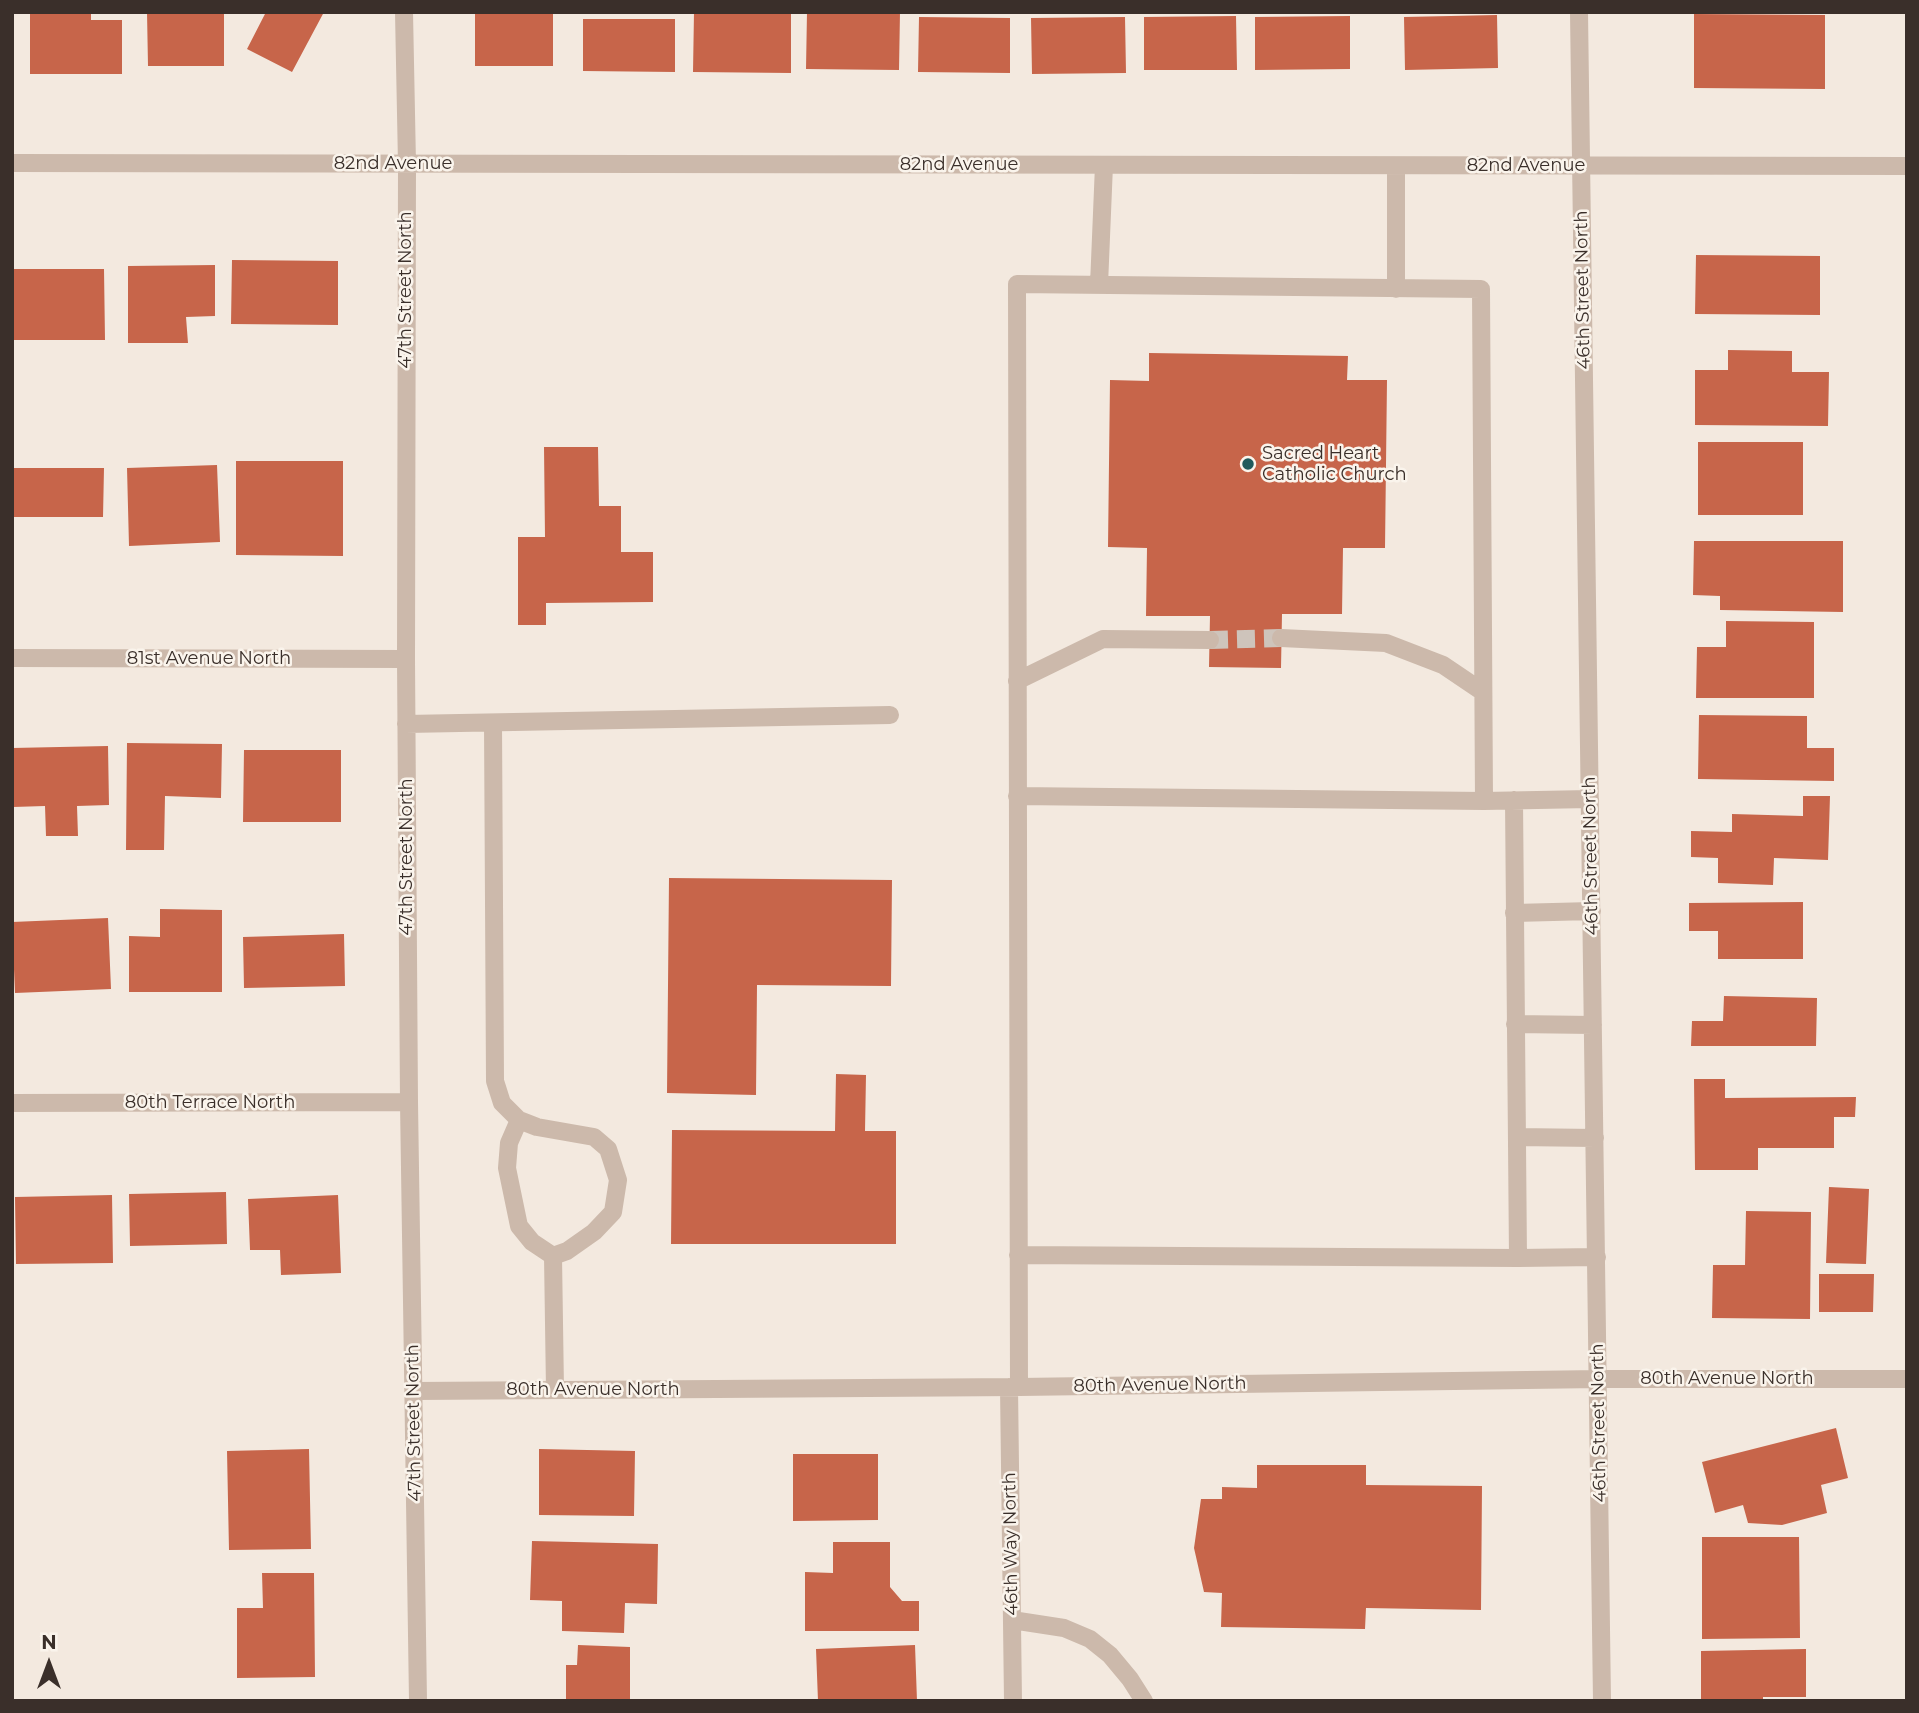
<!DOCTYPE html>
<html>
<head>
<meta charset="utf-8">
<style>
  body { margin:0 }
  #map { position:relative; width:1919px; height:1713px; overflow:hidden; background:#f3e9df; font-family:Montserrat,sans-serif }
  canvas { display:block }
  .frame { position:absolute; inset:0; border:14px solid #3a2f2a; pointer-events:none }
  .north { position:absolute; left:14px; top:1629px; width:70px; height:70px; -webkit-text-stroke:5px #faf4ec; paint-order:stroke; rotate:0deg; font-size:19px; font-weight:700; line-height:28px; text-align:center; color:#3a2f2a }
  .north::after { content:''; display:block; margin:auto; width:24px; height:32px; background:#3a2f2a; clip-path:polygon(50% 0,100% 100%,50% 72%,0 100%) }
</style>
</head>
<body>
<div id="map">
<canvas width="1919" height="1713"></canvas>
<div class="frame"></div>
<div class="north">N</div>
</div>
<script>
const ctx = document.querySelector('canvas').getContext('2d');
ctx.lineJoin = 'round';
function fillPath(path, color) { ctx.fillStyle = color; ctx.fill(path, 'evenodd'); }
const toPath = rows => new Path2D(rows.map(r => 'M' + r).join(''));
function stroke(path, color, width, dash) { ctx.strokeStyle = color; ctx.lineWidth = width; ctx.lineCap = dash ? 'butt' : 'round'; ctx.setLineDash(dash || []); ctx.stroke(path); }
function label(font, color, halo, rows, align = 'center') {
  ctx.font = font + ' Montserrat,sans-serif'; ctx.lineWidth = 5; ctx.setLineDash([]); ctx.textBaseline = 'middle'; ctx.strokeStyle = halo; ctx.fillStyle = color; for (const [text, x, y, turn = 0] of rows) {
    ctx.save(); ctx.translate(x, y); ctx.rotate((+turn || 0) * Math.PI / 180); ctx.textAlign = isNaN(turn) ? turn : align; if (halo) ctx.strokeText(text, 0, 0); ctx.fillText(text, 0, 0); ctx.restore();
  }
}
fillPath(toPath([
  [30,12,91,12,91,20,122,20,122,74,30,74],
  [147,12,224,12,224,66,148,66],
  [266,12,324,12,292,72,247,49],
  [475,12,553,13,553,66,475,66],
  [694,12,791,12,791,73,693,72],
  [807,12,900,12,899,70,806,69],
  [1694,14,1825,15,1825,89,1694,88],
  [1497,15,1498,68,1405,70,1404,17],
  [1236,16,1237,70,1144,70,1144,17],
  [1350,16,1350,69,1255,70,1255,17],
  [919,17,1010,18,1010,73,918,72],
  [1125,17,1126,73,1032,74,1031,18],
  [583,19,675,19,675,72,583,71],
  [1696,255,1820,256,1820,315,1695,314],
  [232,260,338,261,338,325,231,324],
  [215,265,215,316,186,317,188,343,128,343,128,266],
  [12,269,104,269,105,340,12,340],
  [1728,350,1792,351,1792,372,1829,372,1828,426,1695,425,1695,370,1728,370],
  [1149,353,1348,356,1347,380,1387,380,1385,548,1343,548,1342,614,1282,614,1281,668,1209,667,1210,616,1146,616,1147,548,1108,547,1110,380,1149,381],
  [1698,442,1803,442,1803,515,1698,515],
  [544,447,598,447,599,506,621,506,621,552,653,552,653,602,546,603,546,625,518,625,518,537,545,537],
  [236,461,343,461,343,556,236,555],
  [217,465,220,542,129,546,127,468],
  [12,468,104,468,103,517,12,517],
  [1694,541,1843,541,1843,612,1720,610,1720,596,1693,595],
  [1726,621,1814,622,1814,698,1696,698,1697,647,1726,647],
  [1699,715,1807,716,1807,748,1834,748,1834,781,1698,779],
  [127,743,222,744,221,798,165,796,164,850,126,850],
  [108,746,109,805,77,806,78,836,46,836,45,806,13,807,12,748],
  [244,750,341,750,341,822,243,822],
  [1803,796,1830,796,1828,860,1774,858,1773,885,1718,883,1718,858,1691,857,1691,831,1732,832,1732,814,1803,816],
  [669,878,892,880,891,986,757,985,756,1095,667,1093],
  [1803,902,1803,959,1718,959,1718,931,1689,931,1689,903],
  [160,909,222,910,222,992,129,992,129,936,160,937],
  [108,918,111,989,15,993,12,922],
  [344,934,345,986,244,988,243,937],
  [1724,996,1817,998,1816,1046,1691,1046,1692,1021,1723,1021],
  [836,1074,866,1075,865,1131,896,1131,896,1244,671,1244,672,1130,835,1131],
  [1694,1079,1725,1079,1725,1098,1856,1097,1855,1117,1834,1117,1834,1148,1758,1148,1758,1170,1695,1170],
  [1829,1187,1869,1189,1866,1264,1826,1263],
  [226,1192,227,1244,130,1246,129,1194],
  [112,1195,113,1263,16,1264,15,1197],
  [338,1195,341,1273,281,1275,280,1250,250,1250,248,1199],
  [1746,1211,1811,1212,1810,1319,1712,1318,1713,1265,1745,1265],
  [1819,1274,1874,1274,1873,1312,1819,1312],
  [1836,1428,1848,1478,1821,1485,1827,1513,1782,1525,1748,1523,1743,1505,1715,1513,1702,1462],
  [309,1449,311,1549,229,1550,227,1451],
  [539,1449,635,1451,634,1516,539,1515],
  [793,1454,878,1454,878,1520,793,1521],
  [1257,1465,1366,1465,1366,1485,1482,1486,1481,1610,1366,1608,1365,1629,1221,1627,1222,1593,1204,1592,1194,1548,1201,1499,1222,1499,1222,1487,1257,1488],
  [1702,1537,1799,1537,1800,1638,1702,1639],
  [532,1541,658,1544,657,1604,625,1603,624,1633,562,1631,562,1601,530,1600],
  [833,1542,890,1542,890,1587,902,1601,919,1601,919,1631,805,1631,805,1572,833,1573],
  [262,1573,314,1573,315,1677,237,1678,237,1608,263,1608],
  [578,1645,630,1647,630,1701,566,1701,566,1665,577,1665],
  [915,1645,917,1701,818,1701,816,1649],
  [1806,1649,1806,1697,1763,1697,1763,1701,1701,1701,1701,1651]
]), '#c7654a');
stroke(toPath([
  [1210,640,1281,638]
]), '#cec4bb', 18, [18, 9]);
stroke(toPath([
  [404,12,407,164,406,659,409,1102,418,1701],
  [1579,12,1602,1701],
  [12,163,1907,166],
  [1396,166,1396,289],
  [1099,285,1104,165],
  [1281,638,1386,643,1443,665,1483,692],
  [12,658,406,659],
  [1017,681,1103,639,1210,640],
  [493,723,495,1081,502,1103,519,1120,537,1127,594,1137,608,1149,618,1180,613,1212,594,1232,567,1251,553,1256,555,1390],
  [406,724,890,715],
  [1017,796,1484,801],
  [1514,913,1592,911],
  [1515,1024,1593,1025],
  [12,1103,409,1102],
  [519,1120,509,1143,507,1168,519,1226,532,1242,553,1256],
  [1517,1137,1595,1138],
  [1018,1255,1518,1258,1514,800],
  [1518,1258,1597,1257],
  [1009,1387,1013,1701],
  [1019,1387,1017,284,1481,289,1484,801,1590,799],
  [414,1391,1019,1387,1599,1379,1907,1379],
  [1012,1620,1064,1628,1090,1639,1110,1655,1130,1679,1144,1701]
]), '#ccb9ab', 18);
for (const [x, y, r, color] of [
  [1248,464,7,"#1f5a5c"]
]) { const dot = new Path2D(); dot.arc(x, y, r, 0, 2 * Math.PI); ctx.fillStyle = color; ctx.fill(dot); stroke(dot, '#faf4ec', 2.5); }
label('18px', '#3a2f2a', '#faf4ec', [
  ["82nd Avenue",393,164],
  ["82nd Avenue",959,165],
  ["82nd Avenue",1526,166],
  ["47th Street North",406,290,-90],
  ["46th Street North",1583,290,-91],
  ["81st Avenue North",209,659],
  ["46th Street North",1591,856,-91],
  ["47th Street North",407,857,-90],
  ["80th Terrace North",210,1103],
  ["80th Avenue North",1727,1379],
  ["80th Avenue North",1160,1385,-1],
  ["80th Avenue North",593,1390],
  ["47th Street North",414,1423,-91],
  ["46th Street North",1599,1423,-91],
  ["46th Way North",1011,1544,-91]
]);
label('18px', '#3a2f2a', '#faf4ec', [
  ["Sacred Heart",1262,454],
  ["Catholic Church",1262,475]
], 'left');
</script>
</body>
</html>
